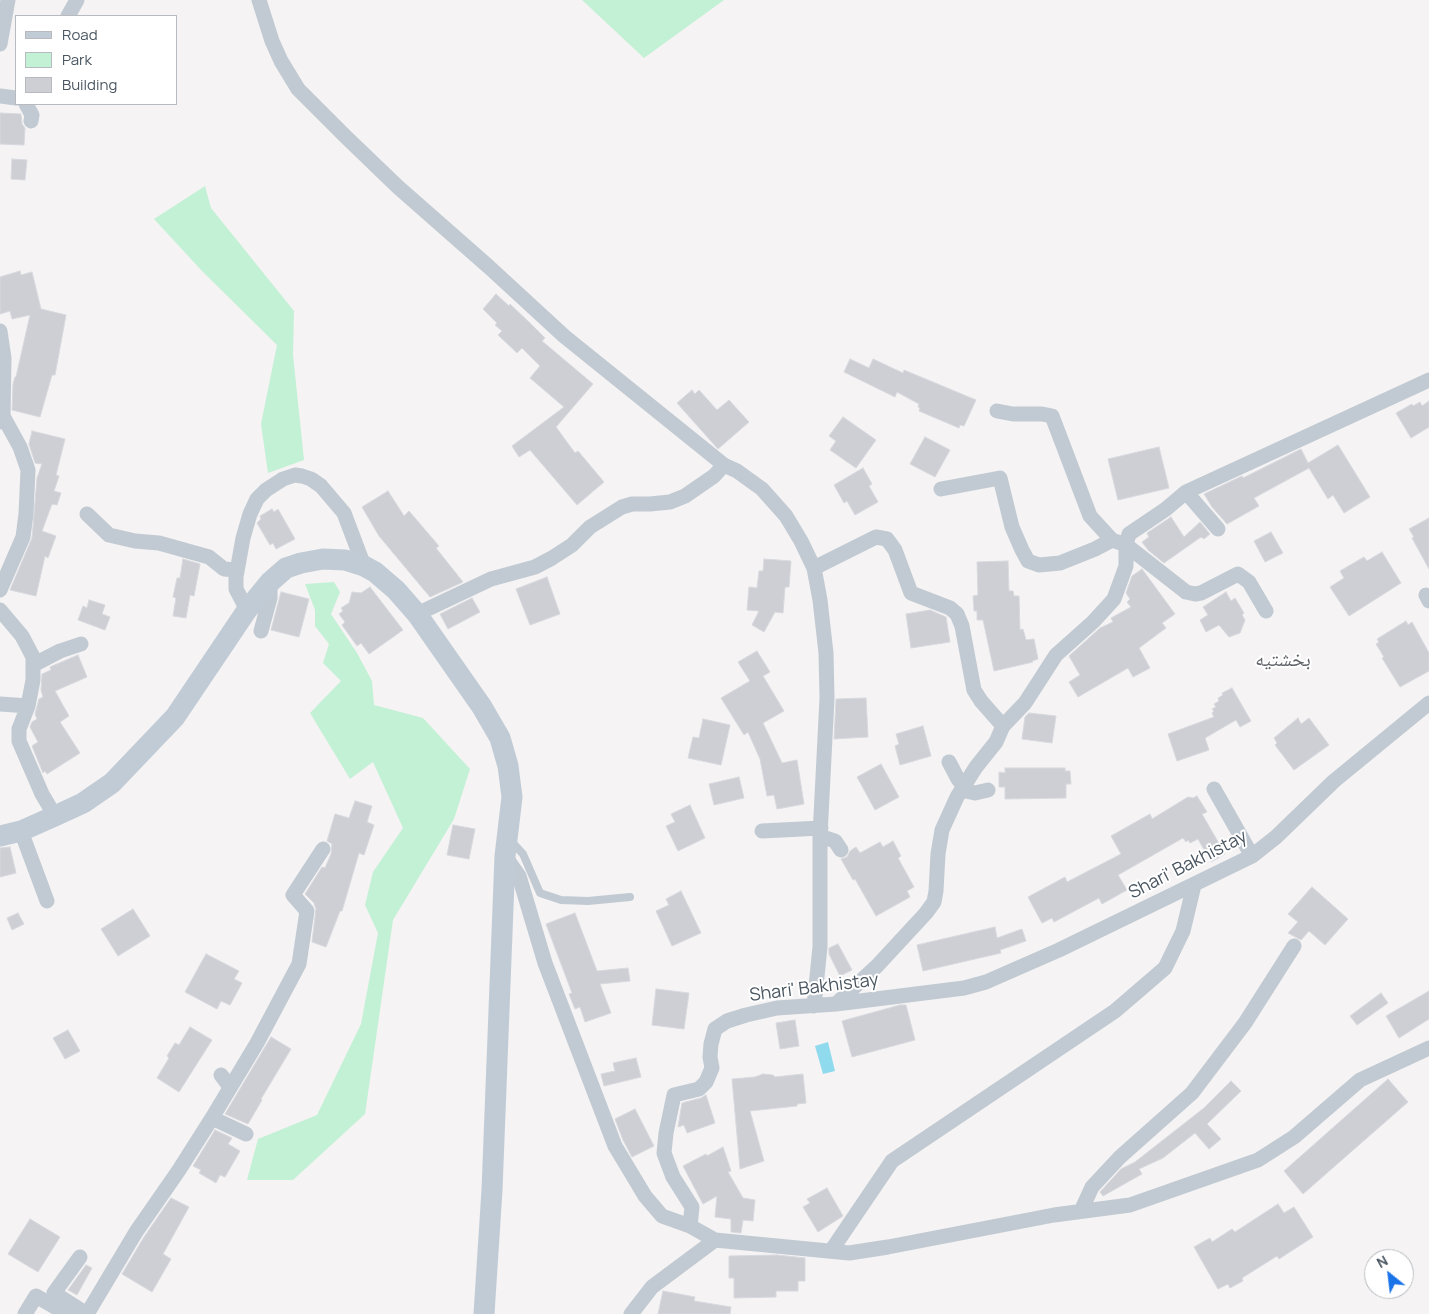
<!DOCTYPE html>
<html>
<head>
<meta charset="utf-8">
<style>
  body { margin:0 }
  #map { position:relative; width:1429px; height:1314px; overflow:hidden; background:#f5f3f3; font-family:Manrope,sans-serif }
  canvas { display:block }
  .legend { position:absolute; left:15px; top:15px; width:162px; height:90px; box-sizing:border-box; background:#fff; border:1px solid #b7bbc0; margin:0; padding:6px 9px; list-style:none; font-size:15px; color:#4a5661 }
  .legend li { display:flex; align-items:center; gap:10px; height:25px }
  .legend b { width:25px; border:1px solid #b7bbc0 }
  .north { position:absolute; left:1364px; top:1249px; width:50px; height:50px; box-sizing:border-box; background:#fff; border:1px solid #b7bbc0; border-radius:50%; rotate:331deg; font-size:14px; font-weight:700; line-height:20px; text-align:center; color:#4a5661 }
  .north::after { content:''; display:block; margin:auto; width:18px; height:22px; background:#1a73e8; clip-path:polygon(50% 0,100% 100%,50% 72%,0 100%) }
</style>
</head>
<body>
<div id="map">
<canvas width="1429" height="1314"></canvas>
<ul class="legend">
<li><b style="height:6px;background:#c1cbd6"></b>Road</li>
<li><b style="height:14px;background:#c3f1d5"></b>Park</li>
<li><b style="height:14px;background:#cdcfd5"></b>Building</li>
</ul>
<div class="north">N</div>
</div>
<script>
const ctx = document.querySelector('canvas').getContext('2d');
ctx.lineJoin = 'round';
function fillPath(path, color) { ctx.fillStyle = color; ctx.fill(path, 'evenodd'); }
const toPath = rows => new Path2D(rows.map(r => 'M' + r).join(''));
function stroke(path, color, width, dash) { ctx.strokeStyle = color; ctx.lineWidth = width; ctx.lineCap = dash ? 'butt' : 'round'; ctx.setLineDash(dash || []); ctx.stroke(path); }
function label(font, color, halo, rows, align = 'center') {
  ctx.font = font + ' Manrope,"Noto Naskh Arabic",sans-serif'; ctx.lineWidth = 4; ctx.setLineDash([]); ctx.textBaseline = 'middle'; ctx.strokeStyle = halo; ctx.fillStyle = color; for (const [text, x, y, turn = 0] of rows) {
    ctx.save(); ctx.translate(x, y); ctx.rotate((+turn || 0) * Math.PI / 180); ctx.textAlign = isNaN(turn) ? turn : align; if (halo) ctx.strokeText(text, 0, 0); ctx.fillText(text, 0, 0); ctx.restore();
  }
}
fillPath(toPath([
  [582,0,724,0,644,58],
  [205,186,211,208,294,311,293,355,304,460,268,473,261,424,277,345,202,271,154,219],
  [334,582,340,592,331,614,357,653,372,681,374,705,423,718,470,769,454,819,393,920,365,1114,293,1180,247,1180,258,1139,317,1115,361,1024,378,933,365,905,373,872,403,828,373,762,350,779,310,713,341,681,323,663,329,644,315,626,315,610,305,584]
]), '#c3f1d5');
fillPath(toPath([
  [828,1042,835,1071,823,1074,815,1046]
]), '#90daee');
const building = toPath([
  [0,113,21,114,22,124,25,128,24,145,0,144,0,113],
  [12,159,27,160,25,180,11,179,12,159],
  [20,271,21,275,32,272,41,309,66,315,55,375,52,375,40,417,12,410,13,384,15,377,16,377,30,315,12,319,10,311,0,314,0,277,20,271],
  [496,294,509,306,510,304,531,324,545,338,542,341,593,384,556,427,575,453,578,451,604,482,577,505,530,450,519,457,512,446,564,407,530,378,540,366,522,348,517,353,498,335,502,331,495,325,497,323,483,309,496,294],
  [850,359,869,368,873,359,903,373,904,370,976,400,964,426,960,425,959,428,919,411,920,408,918,407,919,404,897,392,895,397,844,372,850,359],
  [692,390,695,394,699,390,717,410,729,400,749,422,718,449,677,403,692,390],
  [1429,401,1429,427,1411,438,1396,413,1412,404,1413,406,1420,402,1422,406,1429,401],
  [843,417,876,440,856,468,830,450,836,441,829,436,843,417],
  [32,431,65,439,56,475,59,476,54,491,61,493,57,505,52,504,42,531,56,536,48,558,45,556,36,596,10,590,32,538,37,478,42,464,35,463,29,444,32,431],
  [925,437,950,450,935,477,910,464,925,437],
  [1338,445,1370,497,1344,513,1333,495,1328,499,1309,468,1254,498,1259,506,1227,524,1212,507,1204,494,1242,476,1243,478,1301,449,1308,463,1338,445],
  [1159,447,1169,488,1118,500,1108,459,1159,447],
  [863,468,872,484,869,486,878,502,855,515,847,501,844,503,834,485,863,468],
  [388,491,404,516,409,511,439,546,436,548,463,582,430,597,379,536,362,507,388,491],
  [272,509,274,512,278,509,295,539,276,549,273,543,270,545,257,523,261,519,260,516,272,509],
  [1171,517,1184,537,1200,522,1210,534,1204,539,1201,537,1164,563,1148,550,1142,542,1149,537,1147,533,1171,517],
  [1429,518,1429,569,1412,538,1414,537,1409,529,1429,518],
  [1271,532,1283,553,1265,562,1254,541,1271,532],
  [1382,552,1401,583,1349,616,1330,587,1344,578,1340,571,1364,557,1367,561,1382,552],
  [183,559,200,564,194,596,190,595,186,618,173,616,176,598,173,597,177,578,180,578,183,559],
  [764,559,791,561,789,587,785,587,783,613,775,612,764,632,752,625,759,611,747,610,749,587,757,588,759,571,763,571,764,559],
  [1008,561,1009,591,1013,591,1014,596,1019,596,1020,630,1023,629,1026,640,1034,639,1038,659,1032,661,1033,662,994,671,983,620,977,620,977,611,974,611,973,596,978,595,977,562,1008,561],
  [1142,569,1175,614,1162,623,1166,628,1139,648,1150,668,1133,677,1128,668,1078,697,1069,682,1080,675,1069,656,1100,628,1113,622,1111,618,1131,607,1127,602,1130,599,1126,593,1132,576,1142,569],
  [547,577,560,614,530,625,516,589,547,577],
  [370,587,403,630,369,654,361,643,357,646,342,625,345,622,339,614,343,611,341,608,349,603,352,592,361,593,370,587],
  [281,592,309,599,299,637,271,630,281,592],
  [1226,592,1231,601,1235,598,1244,613,1242,615,1245,620,1240,633,1229,637,1219,625,1206,632,1200,620,1208,615,1203,607,1226,592],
  [472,598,480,612,448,629,440,614,472,598],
  [89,600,105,605,102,614,110,617,105,630,78,620,83,606,87,608,89,600],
  [930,610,946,617,950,642,911,648,906,614,930,610],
  [1406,621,1408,625,1412,622,1429,653,1429,671,1400,687,1382,658,1384,657,1376,644,1379,642,1377,639,1406,621],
  [757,651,770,672,763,676,784,711,763,723,782,763,797,760,804,804,777,809,774,795,767,796,760,759,748,732,744,735,721,698,750,681,738,662,757,651],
  [78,655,87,677,55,691,69,716,60,722,80,753,47,774,45,771,43,773,32,746,38,742,30,727,32,722,37,719,35,714,39,699,43,697,41,690,42,674,51,670,50,667,78,655],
  [1232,688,1251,721,1240,727,1236,720,1205,738,1209,750,1177,761,1168,734,1214,717,1212,713,1214,711,1212,709,1216,707,1214,704,1219,701,1218,698,1223,695,1222,693,1232,688],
  [866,698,868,737,834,739,836,699,866,698],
  [1029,713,1056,716,1052,743,1022,739,1025,717,1029,713],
  [1298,718,1301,724,1309,718,1329,745,1294,770,1275,745,1277,743,1274,738,1298,718],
  [703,719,730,725,721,765,688,758,693,737,699,738,703,719],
  [923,726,931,756,900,765,895,746,899,744,896,734,923,726],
  [881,764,899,797,875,810,857,777,881,764],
  [1005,768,1065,768,1065,771,1070,771,1071,784,1066,784,1066,798,1005,799,1005,787,999,787,999,772,1005,773,1005,768],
  [739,777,744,798,714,805,709,784,739,777],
  [1197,796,1207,812,1202,814,1225,854,1211,862,1198,839,1190,843,1188,840,1186,842,1183,838,1118,875,1127,890,1102,904,1099,898,1054,922,1052,918,1042,923,1028,897,1065,877,1067,882,1121,854,1111,836,1150,814,1152,819,1188,797,1193,798,1197,796],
  [355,801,372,806,367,822,374,825,364,855,359,853,342,911,340,911,326,947,312,942,316,909,314,903,305,894,322,867,325,868,331,854,332,844,327,841,335,814,349,818,355,801],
  [690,805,705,838,678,851,666,826,675,822,671,814,690,805],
  [453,825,475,829,469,859,447,855,453,825],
  [893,841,901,856,898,858,914,887,907,891,910,897,876,916,855,879,853,880,841,859,847,857,850,851,856,847,860,853,880,842,883,847,893,841],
  [10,847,16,873,0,877,0,848,10,847],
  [1312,887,1348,919,1325,945,1309,931,1301,940,1288,933,1298,922,1288,914,1312,887],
  [681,891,701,933,672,946,656,911,669,905,666,899,681,891],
  [133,909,150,936,118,956,101,929,133,909],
  [18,913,24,924,12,930,7,918,18,913],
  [575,913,597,971,628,968,630,981,600,984,611,1013,585,1022,580,1007,575,1009,569,994,572,993,546,924,575,913],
  [995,927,997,938,1022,929,1026,941,1000,950,1001,953,923,971,917,945,995,927],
  [838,944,852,970,840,976,829,954,829,948,838,944],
  [206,954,239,971,234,979,242,983,230,1005,221,1001,217,1009,185,992,206,954],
  [656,989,689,993,684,1029,652,1025,656,989],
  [1429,991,1429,1019,1399,1038,1386,1016,1429,991],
  [1381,993,1388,1003,1357,1025,1350,1016,1381,993],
  [900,1005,906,1005,915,1040,852,1057,842,1021,900,1005],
  [795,1020,799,1046,780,1049,776,1023,795,1020],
  [190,1027,212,1040,179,1092,157,1078,169,1058,167,1056,175,1043,179,1045,190,1027],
  [68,1030,80,1051,65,1059,53,1038,68,1030],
  [271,1037,291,1049,261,1099,262,1100,248,1124,225,1114,271,1037],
  [636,1058,641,1077,604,1086,601,1074,615,1071,613,1063,636,1058],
  [763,1074,773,1075,775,1077,803,1074,806,1103,797,1104,797,1106,750,1111,764,1161,740,1169,732,1079,755,1077,763,1074],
  [1388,1079,1408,1102,1303,1194,1284,1171,1388,1079],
  [1231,1081,1241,1091,1207,1124,1221,1139,1209,1149,1195,1133,1163,1158,1139,1169,1142,1174,1103,1196,1100,1192,1121,1169,1135,1162,1204,1108,1231,1081],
  [706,1095,715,1123,687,1133,684,1125,678,1127,682,1103,701,1098,706,1095],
  [635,1109,654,1146,632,1157,623,1140,615,1119,635,1109],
  [215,1130,232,1138,228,1144,240,1151,225,1177,220,1175,216,1183,199,1173,201,1170,193,1166,215,1130],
  [723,1147,731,1171,728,1172,743,1198,755,1200,753,1221,743,1220,741,1233,731,1232,731,1219,715,1217,717,1196,703,1204,683,1166,706,1154,707,1156,723,1147],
  [827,1188,843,1216,818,1232,803,1207,810,1203,807,1199,827,1188],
  [171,1198,189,1207,163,1254,171,1259,152,1292,122,1274,144,1237,171,1198],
  [1278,1204,1284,1213,1294,1207,1313,1237,1279,1259,1277,1256,1242,1278,1243,1281,1230,1288,1228,1284,1218,1289,1194,1247,1210,1238,1212,1242,1232,1229,1235,1232,1278,1204],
  [30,1219,60,1237,38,1272,8,1254,30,1219],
  [777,1255,805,1258,805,1281,798,1281,798,1291,776,1291,776,1297,734,1298,734,1278,729,1278,729,1256,777,1255],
  [86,1265,92,1268,77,1295,68,1290,86,1265],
  [663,1291,695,1297,694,1301,731,1307,730,1314,658,1314,663,1291]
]);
fillPath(building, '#cdcfd5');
stroke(building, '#d7d9de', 1);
stroke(toPath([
  [510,840,523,854,540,893,561,900,588,901,630,897]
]), '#c1cad2', 8);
stroke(toPath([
  [259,0,272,41,281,61,298,89,346,137,398,187,489,267,564,336,724,465,737,471,762,489,786,516,801,541,814,568,820,600,826,653,827,698,820,836,820,947,814,1006],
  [68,16,77,0],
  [0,44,8,0],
  [0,96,16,98],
  [26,104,32,115,31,121],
  [0,331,4,358,3,416,0,422],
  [997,411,1013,414,1042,414,1052,416,1090,516,1112,540,1126,545,1186,592,1195,594,1201,593,1238,574,1249,582,1266,611],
  [941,489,1000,478,1012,527,1022,550,1028,561,1039,565,1060,563,1095,549,1112,540],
  [1186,492,1218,529],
  [87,514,109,535,135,541,159,543,209,557,224,569,236,570],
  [814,568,876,537,887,539,895,550,911,593,950,608,957,614,962,626,974,690,981,701,1003,726],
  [0,590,23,537,26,514,28,470,20,447,3,416],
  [1426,595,1429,601],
  [0,610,22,636,33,657,33,680,28,706,19,729,19,741,42,794,55,816],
  [247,610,236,589,236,577,243,538,250,514,257,499,266,490,283,479,295,475,302,476,311,479,321,486,344,513,364,566],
  [417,614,491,579,535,567,552,558,572,545,590,527,622,507,632,504,650,504,670,502,685,496,714,476,724,465],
  [261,631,270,598,270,582],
  [33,665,60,651,81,644],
  [0,704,28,706],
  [949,762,958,779,964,786],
  [1214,789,1252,856],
  [961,790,975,793,988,790],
  [21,831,47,901],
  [762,831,821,828],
  [820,836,835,841,841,850],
  [505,856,519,876,545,963,615,1146,645,1196,662,1216,690,1226,692,1207,673,1177,664,1153,666,1133,674,1095,699,1089,706,1082,712,1068,710,1057,711,1044,715,1029,727,1021,746,1015,777,1008,836,1004,964,988,986,982,1059,950,1252,856,1276,837,1334,781,1429,703],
  [836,1004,877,966,926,913,934,902,936,891,938,854,942,830,957,797,976,767,996,742,1003,726,1025,703,1056,655,1093,622,1114,599,1126,566,1126,545,1129,534,1166,509,1186,492,1429,380],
  [221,1075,230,1087],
  [212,1118,246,1134],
  [1081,1211,1092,1187,1120,1157,1192,1093,1245,1023,1294,946],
  [690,1226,715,1240,849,1253,888,1247,1054,1215,1130,1205,1258,1160,1294,1137,1360,1080,1429,1048],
  [831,1251,892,1161,1115,1011,1165,968,1183,931,1194,885],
  [80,1257,54,1293,87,1314],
  [25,1314,36,1296,67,1314],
  [87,1314,136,1232,179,1170,212,1118,257,1043,299,964,307,911,293,895,323,849],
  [631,1314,652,1287,715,1240]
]), '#c1cad2', 15);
stroke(toPath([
  [0,836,21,831,55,816,83,803,112,783,175,717,247,610,270,582,286,568,301,563,323,559,345,560,364,566,375,572,396,590,417,614,482,707,500,738,508,766,512,797,505,856,492,1190,484,1314]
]), '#c1cbd6', 21);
label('18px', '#4a5661', '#fff', [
  ["Shari' Bakhistay",1188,865,-27],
  ["Shari' Bakhistay",814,988,-7]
]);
label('20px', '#5f6368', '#fff', [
  ["بخشتيه",1283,660]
]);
</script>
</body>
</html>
